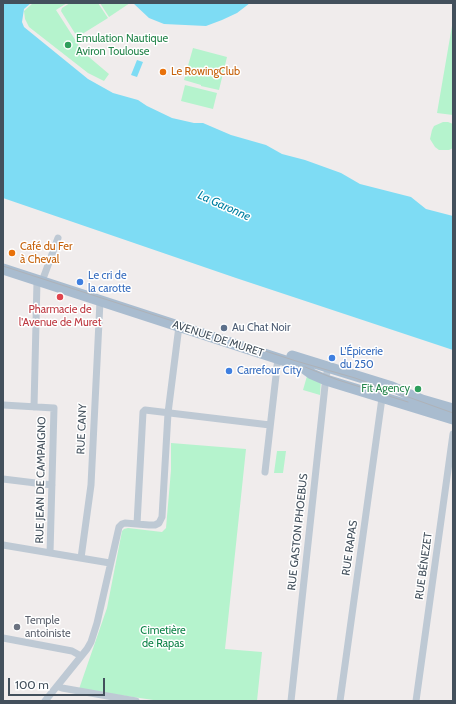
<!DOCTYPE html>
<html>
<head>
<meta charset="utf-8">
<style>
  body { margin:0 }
  #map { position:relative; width:456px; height:704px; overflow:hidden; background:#f0ecec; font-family:Cabin,sans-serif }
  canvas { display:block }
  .frame { position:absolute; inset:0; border:4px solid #43505c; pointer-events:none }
  .scale { position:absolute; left:8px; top:678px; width:97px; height:18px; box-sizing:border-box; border:2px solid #43505c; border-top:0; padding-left:5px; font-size:12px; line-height:14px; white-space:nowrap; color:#43505c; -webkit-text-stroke:3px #fff; paint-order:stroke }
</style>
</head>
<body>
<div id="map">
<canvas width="456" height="704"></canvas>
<div class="frame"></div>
<div class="scale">100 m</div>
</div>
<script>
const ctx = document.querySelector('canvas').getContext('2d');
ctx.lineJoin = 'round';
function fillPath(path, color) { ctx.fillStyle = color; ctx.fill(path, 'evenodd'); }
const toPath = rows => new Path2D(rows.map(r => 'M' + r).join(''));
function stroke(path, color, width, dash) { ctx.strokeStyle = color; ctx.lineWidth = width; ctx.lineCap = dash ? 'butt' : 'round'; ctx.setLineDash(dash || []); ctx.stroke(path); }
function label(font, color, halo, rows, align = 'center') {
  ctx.font = font + ' Cabin,sans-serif'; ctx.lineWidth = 3; ctx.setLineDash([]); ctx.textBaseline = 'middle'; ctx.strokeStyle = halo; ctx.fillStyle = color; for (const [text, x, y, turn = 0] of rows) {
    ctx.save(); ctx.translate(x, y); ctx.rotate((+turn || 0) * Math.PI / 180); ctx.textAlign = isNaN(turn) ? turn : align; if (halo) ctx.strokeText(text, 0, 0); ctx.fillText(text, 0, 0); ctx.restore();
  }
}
fillPath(toPath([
  [33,3,67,3,56,10,83,52,109,74,104,81,88,73,29,27,25,19,24,11],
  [70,3,98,3,108,18,79,36,76,35,61,11,62,8],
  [100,3,130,3,109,17],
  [453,20,453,115,437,113],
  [193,48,227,57,219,90,201,86,201,85,184,80],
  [185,85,217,93,213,109,181,101],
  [443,122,448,122,453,124,453,148,449,150,439,150,435,147,430,139,432,130,434,126],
  [307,376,321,381,320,395,303,390],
  [171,443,246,449,225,649,262,652,257,701,160,701,79,689,107,608,122,531,124,529,128,528,162,532,166,528,171,470],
  [277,451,286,451,283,473,274,473]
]), '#b5f3cd');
fillPath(toPath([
  [3,3,31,3,24,9,22,22,24,27,88,79,113,93,138,100,147,106,172,118,194,123,203,123,231,135,266,145,282,154,305,160,341,173,360,184,411,197,426,209,453,216,453,350,236,278,3,198],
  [133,3,184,4,250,3,237,13,222,20,206,26,164,24,149,18],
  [137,60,143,62,137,77,131,75]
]), '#7edcf4');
stroke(toPath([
  [44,276,58,238],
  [3,405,54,408,50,553],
  [34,407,37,281],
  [265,472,278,358],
  [3,479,52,485],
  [137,524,143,412,145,410,270,425],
  [3,545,110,563],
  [81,558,91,485,100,301],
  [3,638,72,651,81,656],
  [57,686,62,688,136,701],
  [45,701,87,649,91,642,97,623,119,527,122,524,125,523,149,525,155,525,159,523,162,517,168,413,179,326],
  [291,701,321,423,326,376,329,366],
  [340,701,382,398],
  [416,701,453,434]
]), '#bec9d4', 7);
stroke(toPath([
  [3,269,301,366,312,374,326,380,453,419],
  [292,356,392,387,422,400,453,409]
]), '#a9bccf', 11);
stroke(toPath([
  [3,266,296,361,355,378,453,413],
  [305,367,338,380,408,402]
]), '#aeb2b8', 1);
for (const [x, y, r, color] of [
  [68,45,4,"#2e9e5b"],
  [163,72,4,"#e8710a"],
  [12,253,4,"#e8710a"],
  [80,282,4,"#3f7fe0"],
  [60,297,4,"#e0444e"],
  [224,328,4,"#5c6f8a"],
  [332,358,4,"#3f7fe0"],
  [229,371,4,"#3f7fe0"],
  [418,389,4,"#2e9e5b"],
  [17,627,4,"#6b7280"]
]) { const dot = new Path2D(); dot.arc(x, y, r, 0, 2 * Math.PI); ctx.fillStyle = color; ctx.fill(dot); stroke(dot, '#fff', 1.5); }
label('11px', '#27864d', '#fff', [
  ["Emulation Nautique",76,39],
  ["Aviron Toulouse",76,52],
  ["Fit Agency",410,389,"right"]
], 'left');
label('11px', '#c56008', '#fff', [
  ["Le RowingClub",171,72],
  ["Café du Fer",20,247],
  ["à Cheval",20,260]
], 'left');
label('11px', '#366cbe', '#fff', [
  ["Le cri de",88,276],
  ["la carotte",88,289],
  ["L'Épicerie",340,352],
  ["du 250",340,365],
  ["Carrefour City",237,371]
], 'left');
label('11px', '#be3a42', '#fff', [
  ["Pharmacie de",60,310],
  ["l'Avenue de Muret",60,323]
]);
label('11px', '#4e5e75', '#fff', [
  ["Au Chat Noir",232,328]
], 'left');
label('11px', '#43505c', '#fff', [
  ["AVENUE DE MURET",218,339,18],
  ["RUE CANY",82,429,-88],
  ["RUE JEAN DE CAMPAIGNO",41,480,-89],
  ["RUE GASTON PHOEBUS",298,532,-84],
  ["RUE RAPAS",350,548,-82],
  ["RUE BÉNEZET",424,566,-82]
]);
label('11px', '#5b616d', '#fff', [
  ["Temple",25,621],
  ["antoiniste",25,634]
], 'left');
label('11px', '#0e8348', '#fff', [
  ["Cimetière",163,631],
  ["de Rapas",163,644]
]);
label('italic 12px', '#0281a2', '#fff', [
  ["La Garonne",224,206,24]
]);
</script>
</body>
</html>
